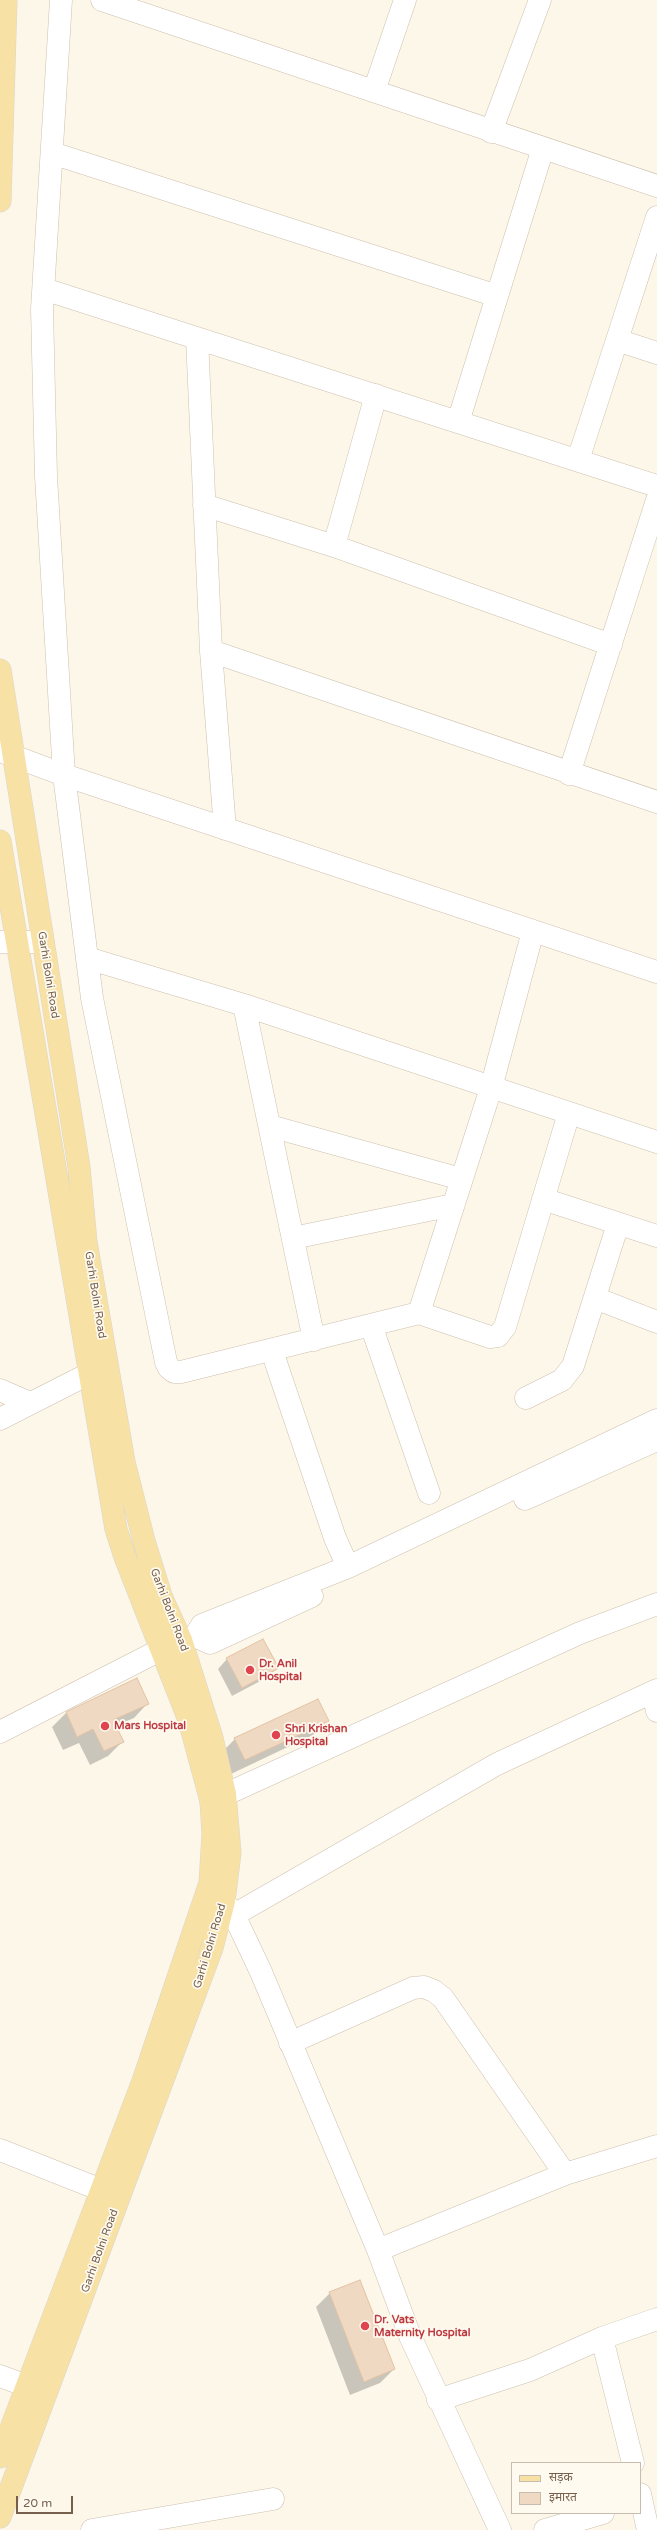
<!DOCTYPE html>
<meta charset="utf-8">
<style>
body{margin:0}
#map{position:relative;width:657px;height:2530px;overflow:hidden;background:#fcf7e9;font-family:"Varela Round","Noto Sans Devanagari",sans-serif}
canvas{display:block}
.legend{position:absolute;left:511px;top:2462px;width:130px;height:52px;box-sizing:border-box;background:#fefaf0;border:1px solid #c8bcaf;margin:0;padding:5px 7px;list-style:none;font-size:12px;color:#76604d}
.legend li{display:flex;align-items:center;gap:8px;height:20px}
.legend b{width:20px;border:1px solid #c8bcaf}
.scale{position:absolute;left:16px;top:2496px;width:57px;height:18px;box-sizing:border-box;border:2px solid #76604d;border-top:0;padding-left:5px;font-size:12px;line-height:14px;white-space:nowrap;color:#76604d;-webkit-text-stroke:3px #fefaf0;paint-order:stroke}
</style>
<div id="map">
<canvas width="657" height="2530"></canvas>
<ul class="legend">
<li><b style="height:5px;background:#f7e1a5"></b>सड़क</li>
<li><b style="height:11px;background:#f0d9c2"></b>इमारत</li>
</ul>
<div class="scale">20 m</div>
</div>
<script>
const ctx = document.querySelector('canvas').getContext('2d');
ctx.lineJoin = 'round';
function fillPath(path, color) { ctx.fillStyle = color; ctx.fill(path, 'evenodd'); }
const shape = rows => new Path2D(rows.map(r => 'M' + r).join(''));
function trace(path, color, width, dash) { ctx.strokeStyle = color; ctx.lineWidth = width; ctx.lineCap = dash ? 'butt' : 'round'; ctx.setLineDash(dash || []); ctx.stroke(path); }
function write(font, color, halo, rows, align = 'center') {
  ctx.font = font + ' "Varela Round",sans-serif'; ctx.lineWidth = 3.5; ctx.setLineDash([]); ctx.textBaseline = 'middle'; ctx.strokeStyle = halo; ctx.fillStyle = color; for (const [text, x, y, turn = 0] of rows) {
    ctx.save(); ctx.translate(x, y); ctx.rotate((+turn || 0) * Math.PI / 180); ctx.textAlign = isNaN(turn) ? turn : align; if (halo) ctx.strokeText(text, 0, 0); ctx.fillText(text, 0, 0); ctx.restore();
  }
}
const shadow = shape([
 [227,1659,277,1668,268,1677,232,1696,218,1669],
 [136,1680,147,1704,134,1718,115,1726,122,1742,108,1756,90,1765,79,1743,63,1750,52,1727,66,1713],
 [327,1721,313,1735,231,1774,221,1753,235,1739],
 [330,2293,394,2369,380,2383,350,2395,316,2307]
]);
const building = shape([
 [263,1639,279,1668,242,1688,226,1658,263,1639],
 [137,1678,149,1704,113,1720,124,1742,104,1751,93,1729,77,1737,66,1712,137,1678],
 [318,1699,329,1721,245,1760,234,1738,318,1699],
 [360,2280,395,2369,364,2382,329,2292,360,2280]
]);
const minor = shape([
 [61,0,42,309,46,476,64,775,92,998,166,1362,169,1368,174,1372,181,1372,419,1313,490,1337,498,1336,505,1327,569,1113],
 [102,0,657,186],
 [374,91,405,0],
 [491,132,540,0],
 [52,153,497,296],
 [44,289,657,486],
 [197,338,211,651,225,829],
 [617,340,657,353],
 [458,422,543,148],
 [578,460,657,217],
 [204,505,334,546,611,645],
 [334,546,376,395],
 [211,651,657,802],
 [0,751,64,775,657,972],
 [569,774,657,500],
 [0,942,43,942],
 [87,958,244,1005,657,1142],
 [244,1005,314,1340],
 [270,1126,461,1179],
 [543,1199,657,1236],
 [293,1238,453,1205],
 [595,1298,657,1322],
 [419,1313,491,1088,533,931],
 [371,1325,429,1493],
 [272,1351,335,1538,348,1567],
 [0,1390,30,1403],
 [526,1398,562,1380,573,1366,618,1224],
 [0,1419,106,1365],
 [525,1499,657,1440],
 [195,1636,210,1643,312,1596],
 [653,1692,657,1711],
 [0,1732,162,1649,195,1636,202,1625,348,1567,657,1420],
 [211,1801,580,1633,657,1604],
 [215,1889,234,1915,261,1972,378,2250,410,2336,500,2530],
 [234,1915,497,1764,657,1690],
 [290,2043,413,1988,424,1987,434,1991,443,1998,565,2174],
 [0,2150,119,2197],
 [378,2250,565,2174,657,2146],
 [602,2338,633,2463],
 [0,2376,27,2386],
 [438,2400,530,2370,602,2338,657,2319],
 [640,2494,648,2530],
 [92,2530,273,2499],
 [545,2530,603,2513]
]);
const major = shape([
 [0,201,6,0],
 [0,670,79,1167,86,1242,124,1462,144,1541,161,1596,181,1640,212,1738,225,1794,230,1853,224,1901,212,1948,0,2517],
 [0,841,116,1529,125,1557,189,1720,211,1801,213,1834,210,1883,143,2081,0,2457]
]);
const markers = [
 [250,1670,5,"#e0444e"],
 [105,1726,5,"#e0444e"],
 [276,1735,5,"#e0444e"],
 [365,2326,5,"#e0444e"]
];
const streetNames = [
 ["Garhi Bolni Road",48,975,81],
 ["Garhi Bolni Road",95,1295,81],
 ["Garhi Bolni Road",169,1610,69],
 ["Garhi Bolni Road",210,1946,-73],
 ["Garhi Bolni Road",100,2251,-70]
];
const healthNames = [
 ["Dr. Anil",259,1664],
 ["Hospital",259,1677],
 ["Mars Hospital",114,1726],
 ["Shri Krishan",285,1729],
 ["Hospital",285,1742],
 ["Dr. Vats",374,2320],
 ["Maternity Hospital",374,2333]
];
fillPath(shadow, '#0003');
fillPath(building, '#f0d9c2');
trace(building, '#e2c2a3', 1);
trace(minor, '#cec0af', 23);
trace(major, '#dbd6d1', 23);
trace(minor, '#fff', 22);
trace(major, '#f7e1a5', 22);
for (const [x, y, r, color] of markers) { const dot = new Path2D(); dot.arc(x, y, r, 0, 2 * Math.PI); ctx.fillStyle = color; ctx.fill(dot); trace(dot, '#fefaf0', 1.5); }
write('11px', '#76604d', '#fefaf0', streetNames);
write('bold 11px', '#be3a42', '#fefaf0', healthNames, 'left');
</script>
